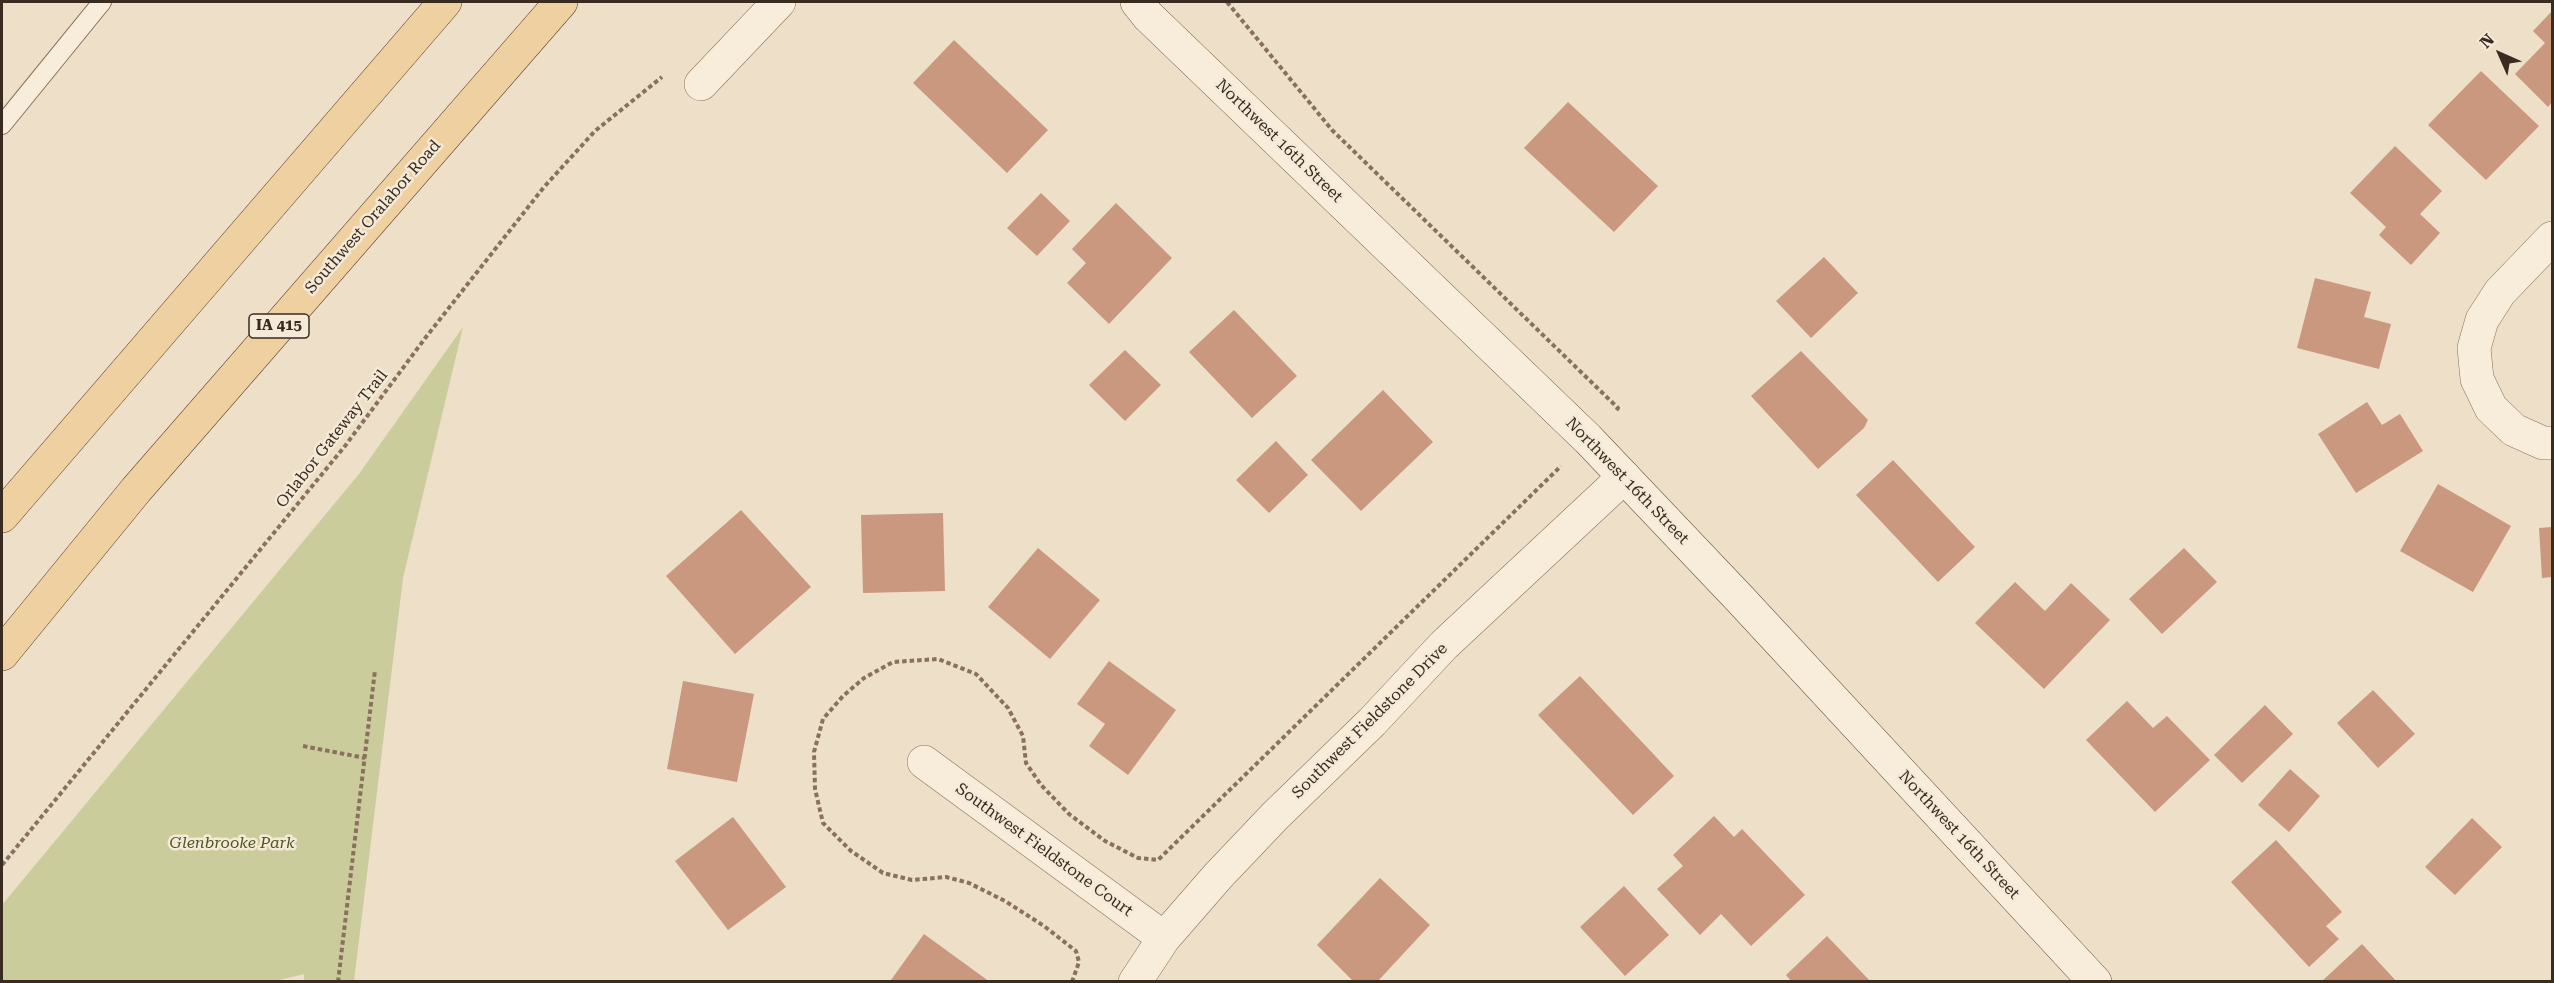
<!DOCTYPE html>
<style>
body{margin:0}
#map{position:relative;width:2554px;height:983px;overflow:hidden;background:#eddfc8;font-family:"Roboto Serif",serif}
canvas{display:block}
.frame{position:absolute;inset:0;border:3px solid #3a2b20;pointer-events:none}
.north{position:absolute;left:2470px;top:24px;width:60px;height:60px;-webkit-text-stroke:4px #f5ead7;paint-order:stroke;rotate:315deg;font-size:16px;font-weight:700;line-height:24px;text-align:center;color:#3a2b20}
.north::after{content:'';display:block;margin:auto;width:21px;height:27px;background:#3a2b20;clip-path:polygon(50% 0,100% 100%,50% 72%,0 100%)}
</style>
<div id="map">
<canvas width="2554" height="983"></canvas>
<div class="frame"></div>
<div class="north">N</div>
</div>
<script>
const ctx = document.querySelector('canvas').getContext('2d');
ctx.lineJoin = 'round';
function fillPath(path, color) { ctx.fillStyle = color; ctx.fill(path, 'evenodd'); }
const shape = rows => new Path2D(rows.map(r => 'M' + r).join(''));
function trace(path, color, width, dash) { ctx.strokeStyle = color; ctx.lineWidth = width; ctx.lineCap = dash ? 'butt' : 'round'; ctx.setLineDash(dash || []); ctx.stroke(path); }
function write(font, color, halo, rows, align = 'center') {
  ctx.font = font + ' "Roboto Serif",serif'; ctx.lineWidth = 5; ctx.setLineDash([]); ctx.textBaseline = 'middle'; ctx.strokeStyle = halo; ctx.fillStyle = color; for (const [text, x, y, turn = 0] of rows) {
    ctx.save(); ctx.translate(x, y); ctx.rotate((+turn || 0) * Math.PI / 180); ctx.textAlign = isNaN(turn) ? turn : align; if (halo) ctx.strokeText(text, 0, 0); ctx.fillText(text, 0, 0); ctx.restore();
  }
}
const green = shape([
 [463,327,403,578,354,981,304,981,304,974,271,982,2,981,2,905,359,474]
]);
const building = shape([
 [2552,11,2552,102,2548,107,2515,74,2545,43,2533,31],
 [954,40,1048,130,1007,173,913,83],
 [2481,71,2539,126,2486,180,2428,125],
 [1568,102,1658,186,1614,232,1524,148],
 [2395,146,2442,191,2420,214,2440,233,2411,265,2379,235,2386,227,2350,193],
 [1041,193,1070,221,1037,256,1007,228],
 [1116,203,1172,258,1109,324,1067,283,1086,263,1072,249],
 [1824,257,1858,293,1811,338,1776,301],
 [2315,278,2371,292,2364,317,2391,324,2379,369,2297,348],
 [1234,310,1297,376,1252,418,1189,352],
 [1125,350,1161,385,1125,421,1089,385],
 [1801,351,1868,420,1864,428,1818,469,1751,396],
 [1383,390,1433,442,1361,511,1311,460],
 [2367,402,2382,425,2400,414,2423,451,2356,493,2318,434],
 [1276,441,1308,475,1269,513,1236,480],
 [1893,460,1975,547,1938,582,1856,495],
 [2438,484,2511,526,2473,592,2400,551],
 [741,510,811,587,735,654,666,576],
 [943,513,945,591,863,593,861,515],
 [2552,527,2552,577,2542,578,2539,528],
 [1038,548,1100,600,1050,659,988,607],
 [2184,548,2217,582,2162,634,2129,599],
 [2015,582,2045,611,2071,583,2110,620,2044,689,1975,623],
 [1109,661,1176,710,1128,775,1089,746,1105,724,1077,704],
 [1580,676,1674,776,1633,815,1538,715],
 [683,681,754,694,737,782,667,769],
 [2373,690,2415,734,2378,768,2337,723],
 [2127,701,2153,728,2167,716,2210,760,2155,812,2086,740],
 [2265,705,2293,734,2242,783,2214,755],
 [2290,769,2320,796,2289,832,2258,805],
 [1714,816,1734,837,1742,829,1805,895,1751,946,1721,914,1700,935,1657,889,1683,866,1673,855],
 [733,817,786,887,728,930,675,861],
 [2472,818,2502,847,2455,895,2425,867],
 [2276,840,2342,912,2326,926,2339,939,2309,967,2231,882],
 [1380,878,1430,925,1377,982,1354,982,1317,945],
 [1624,886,1669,935,1625,976,1580,927],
 [924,934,990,982,894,982,891,980],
 [1827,936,1871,982,1792,982,1786,975],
 [2362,944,2397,982,2321,982]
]);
const path = shape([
 [1227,2,1332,130,1618,408,1615,412],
 [303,746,365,758],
 [2,865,345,446,426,337,544,187,595,131,662,77],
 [338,982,375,670],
 [1072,982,1079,962,1076,951,1044,926,1005,901,969,883,946,877,912,880,883,873,851,851,823,823,815,789,814,752,823,719,843,696,864,678,893,662,938,659,976,674,1008,708,1023,736,1026,763,1041,785,1069,814,1105,841,1138,858,1158,860,1561,466]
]);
const service = shape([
 [2,125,102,2]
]);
const minor = shape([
 [701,84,779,2],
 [2552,238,2500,292,2482,320,2474,348,2477,379,2491,408,2514,430,2543,443,2552,443],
 [924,762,1164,938],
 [1135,982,1164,938,1218,876,1275,816,1372,722,1444,645,1624,477]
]);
const secondary = shape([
 [1137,2,1148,16,1588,439,1740,599,2095,982]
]);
const primary = shape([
 [2,516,445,2],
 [2,654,136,490,561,2]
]);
const shields = [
 [279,326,60]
];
const shieldNames = [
 ["IA 415",279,326]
];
const streetNames = [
 ["Northwest 16th Street",1279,141,44],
 ["Southwest Oralabor Road",373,217,-49],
 ["Orlabor Gateway Trail",332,439,-52],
 ["Northwest 16th Street",1627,481,46],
 ["Southwest Fieldstone Drive",1370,721,-45],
 ["Northwest 16th Street",1959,835,47],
 ["Southwest Fieldstone Court",1044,850,36]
];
const parkNames = [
 ["Glenbrooke Park",232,843]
];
fillPath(green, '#cacc9b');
fillPath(building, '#ca987f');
trace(service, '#89715d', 20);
trace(minor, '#89715d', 34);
trace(secondary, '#6b5240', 34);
trace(primary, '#574031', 34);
trace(path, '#89715d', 4, [4.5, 3]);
trace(service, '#f8eddb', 18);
trace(minor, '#f8eddb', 33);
trace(secondary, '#f8eddb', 33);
trace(primary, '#efd0a1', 33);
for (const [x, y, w] of shields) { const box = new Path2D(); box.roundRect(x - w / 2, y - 12, w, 24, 4.5); ctx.fillStyle = '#f5ead7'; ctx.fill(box); trace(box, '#3a2b20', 1.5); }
write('bold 15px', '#3a2b20', null, shieldNames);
write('16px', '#3a2b20', '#f5ead7', streetNames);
write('italic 16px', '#4e5627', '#f5ead7', parkNames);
</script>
